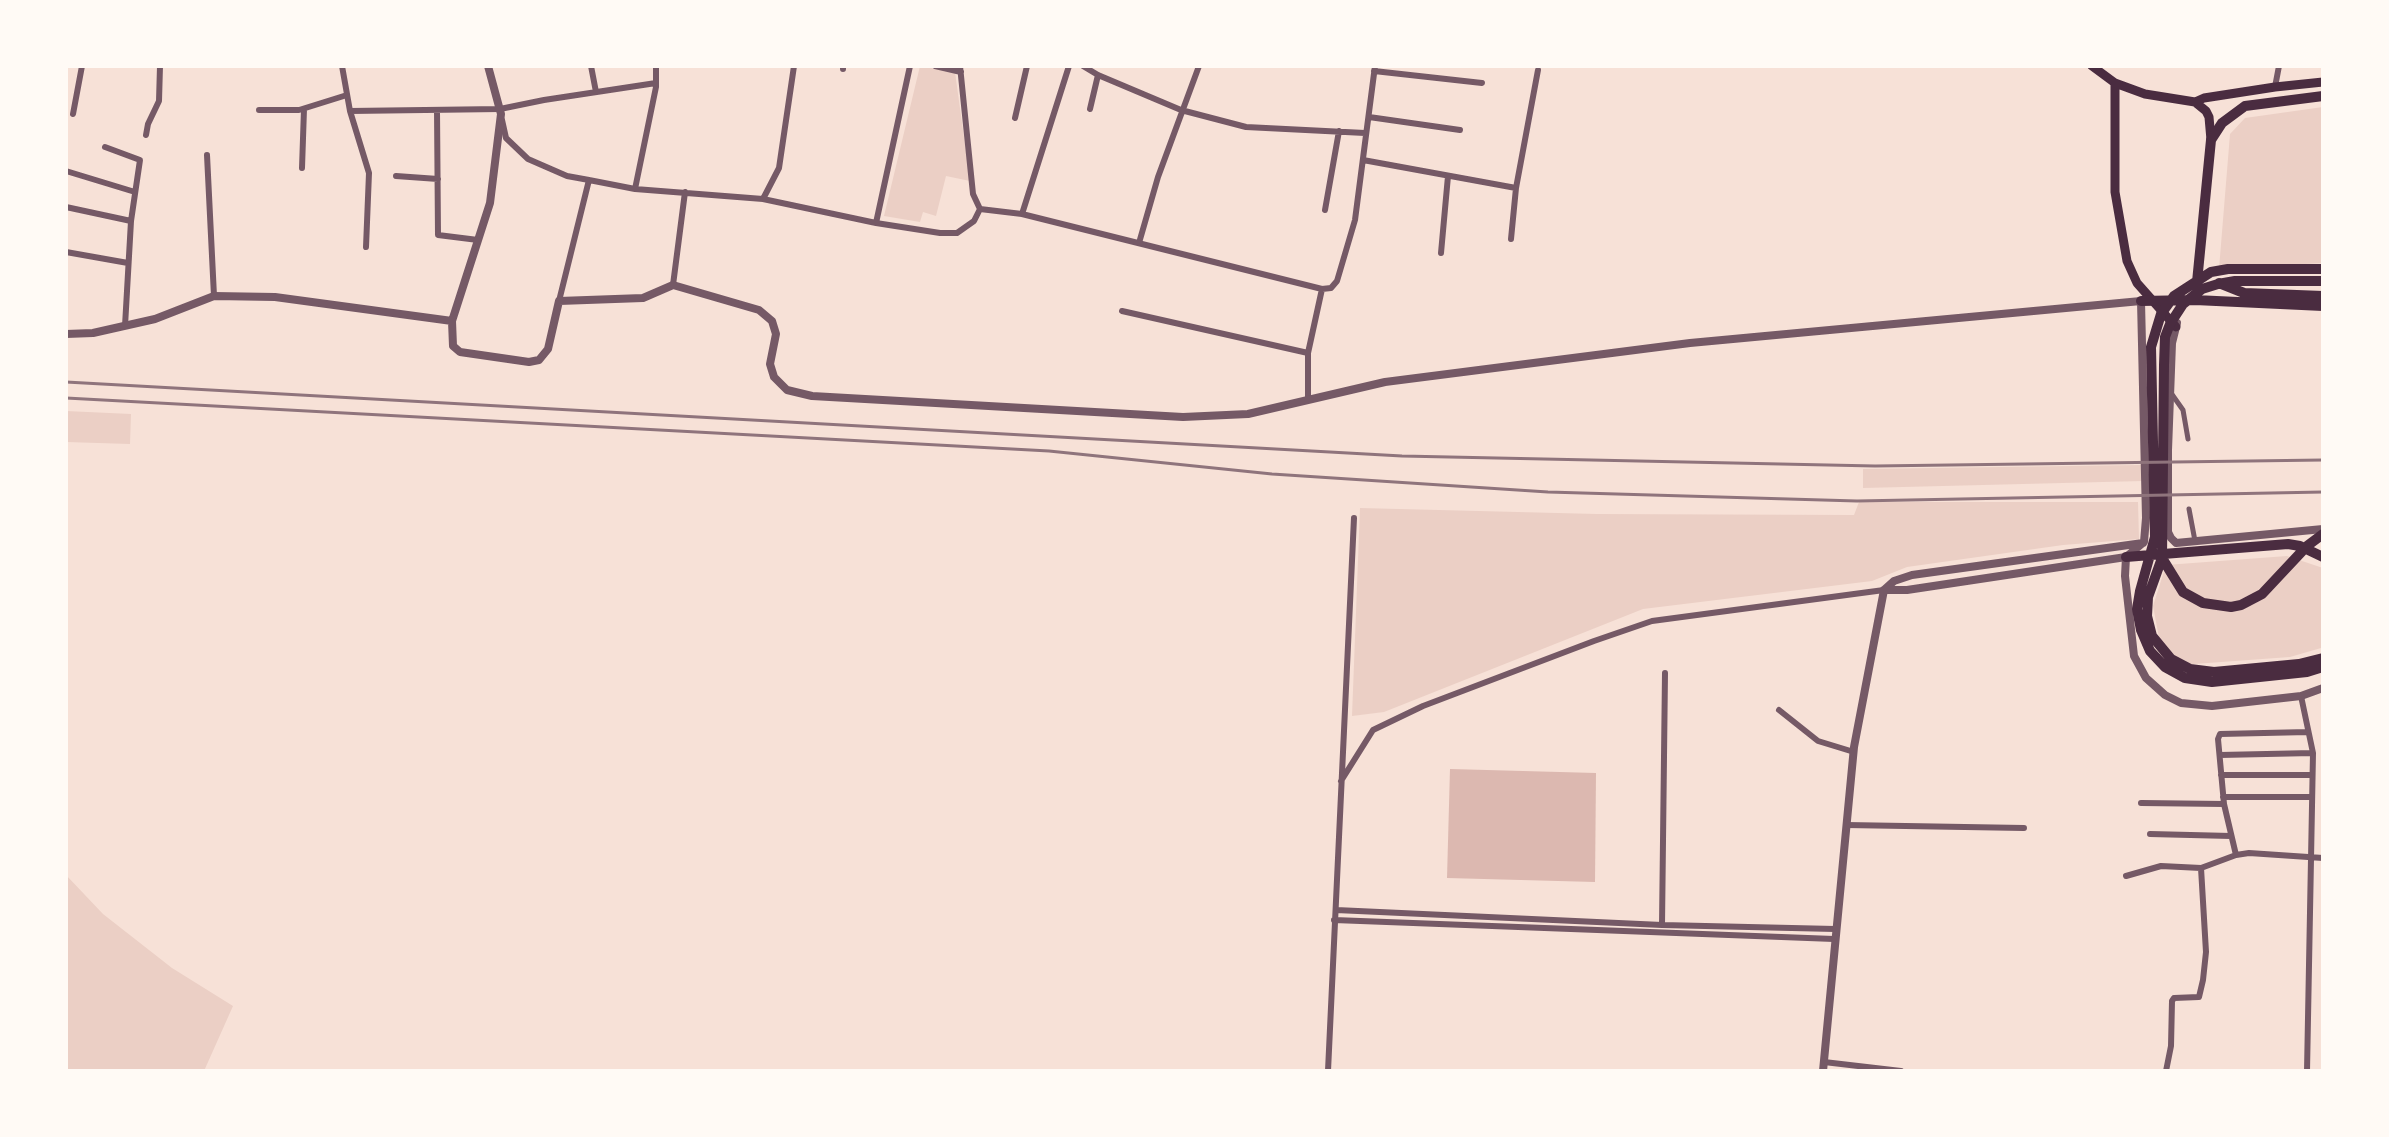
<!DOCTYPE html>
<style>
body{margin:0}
#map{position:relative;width:2389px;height:1137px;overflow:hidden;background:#f7e1d7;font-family:Poppins,sans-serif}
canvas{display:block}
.frame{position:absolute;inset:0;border:68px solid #fffaf5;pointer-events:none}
</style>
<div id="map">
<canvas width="2389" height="1137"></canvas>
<div class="frame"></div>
</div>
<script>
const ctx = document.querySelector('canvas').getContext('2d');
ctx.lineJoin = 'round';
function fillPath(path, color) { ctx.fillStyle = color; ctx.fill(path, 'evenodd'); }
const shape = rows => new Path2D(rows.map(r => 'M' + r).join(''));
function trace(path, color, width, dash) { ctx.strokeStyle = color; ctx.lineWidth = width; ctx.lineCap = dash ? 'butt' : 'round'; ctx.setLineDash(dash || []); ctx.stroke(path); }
const green = shape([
 [920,66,955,72,970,181,946,176,936,216,923,212,920,222,884,216],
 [2323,107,2323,263,2219,269,2230,134,2245,118],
 [66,411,131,414,130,444,66,442],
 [2141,465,2143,481,1863,488,1863,469],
 [1859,502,2138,502,2139,539,2063,545,1907,567,1872,581,1643,609,1384,712,1352,716,1360,508,1597,514,1854,515],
 [2287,556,2323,568,2323,646,2321,648,2290,657,2180,665,2160,643,2153,606,2166,565],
 [66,875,103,914,172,968,233,1006,204,1071,66,1071]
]);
const water = shape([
 [1450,769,1596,773,1595,882,1447,878]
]);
const pedestrian = shape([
 [2171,393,2183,410,2188,439],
 [2189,509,2195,541]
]);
const minor = shape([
 [342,66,350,111,500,109,544,100,656,83],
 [591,66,596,92],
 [935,66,961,72],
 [960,66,973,194,980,209],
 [1083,66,1098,75,1181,110,1246,127,1365,133],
 [843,69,843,66],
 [1374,71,1482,83],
 [2275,87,2279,66],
 [1090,109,1098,75],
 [259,110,299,110,347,95],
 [437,110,438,235,478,240],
 [350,111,369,173,366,247],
 [73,114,82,66],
 [1369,117,1460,130],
 [1015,118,1027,66],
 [502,120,506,138,528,159,567,176,589,180,635,189,763,199,876,223,940,233,957,233,974,221,980,209,1022,214,1322,289],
 [146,135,148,124,159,101,160,66],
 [105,147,140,160,131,221],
 [207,155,214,296],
 [1363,160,1516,188],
 [302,168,304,109],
 [66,171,135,192],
 [396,176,438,179],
 [635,189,656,87,656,66],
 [763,199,779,168,794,66],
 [66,207,131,221,125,326],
 [1325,210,1339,131],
 [1022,214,1069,66],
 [876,223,910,66],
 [1511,239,1516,188,1538,70],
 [1139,243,1158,177,1199,66],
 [66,252,128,263],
 [1441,253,1448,176],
 [673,285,685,192],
 [559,301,589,180],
 [1122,311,1308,353],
 [1308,400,1308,353,1322,289,1331,288,1337,281,1355,220,1375,66],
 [2301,696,2313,753,2307,1071],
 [1779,710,1818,741,1854,752],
 [2220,755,2313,753],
 [2221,775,2312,775],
 [1341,781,1373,730,1423,706,1594,641,1652,621,1884,590],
 [2223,797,2311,797],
 [2141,803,2224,804,2236,855],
 [2224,804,2218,739,2220,734,2308,732],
 [1846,825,2024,828],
 [2150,834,2231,836],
 [2126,876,2161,866,2201,868,2236,855,2249,853,2323,858],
 [1336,910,1662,925,1835,929],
 [1334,920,1834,939],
 [1662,925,1665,673],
 [1824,1062,1901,1071],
 [1328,1071,1354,518],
 [2166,1071,2171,1046,2172,1001,2174,998,2199,997,2203,980,2206,952,2201,868]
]);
const tertiary = shape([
 [452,321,490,203,501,114,488,66],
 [2177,323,2172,343,2168,450,2168,532,2171,538,2176,543,2323,529],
 [66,334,93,333,155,319,214,296,275,297,452,321,453,346,460,352,529,362,539,360,548,349,559,301,643,298,673,285,759,310,772,321,776,334,770,364,774,377,787,390,812,396,1183,417,1248,414,1385,382,1690,343,2141,301,2146,518,2144,542,2126,557],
 [2126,557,2125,576,2134,656,2146,678,2165,695,2181,703,2212,706,2301,696,2323,688],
 [1884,590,1907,590,2126,557],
 [1823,1071,1854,747,1884,590,1894,581,1912,575,2143,543]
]);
const secondary = shape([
 [2092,66,2115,83,2145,94,2195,102,2204,98,2275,87,2323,82],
 [2115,83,2115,192,2127,261,2137,283,2176,327],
 [2195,102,2206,111,2209,117,2211,140]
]);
const primary = shape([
 [2323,269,2228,269,2211,272,2174,296,2161,314,2151,347,2155,537,2140,591,2137,609,2141,630,2150,651,2165,667,2185,678,2212,682,2307,672,2323,667],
 [2323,281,2235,281,2218,284,2202,289,2183,304,2170,324,2165,337,2164,365,2162,558,2183,592,2203,603,2231,607,2241,605,2262,594,2307,546,2323,534],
 [2197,282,2211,140,2222,123,2245,106,2323,96],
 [2219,283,2244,293,2323,296],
 [2141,301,2195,300,2323,306],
 [2126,557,2288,544,2300,546,2323,557],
 [2162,558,2148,597,2147,616,2152,636,2171,659,2190,669,2214,672,2299,664,2323,658]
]);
const rail = shape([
 [66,382,1402,456,1875,466,2323,460],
 [66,398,1049,451,1272,474,1548,492,1857,501,2323,492]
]);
fillPath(green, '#ebcfc5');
fillPath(water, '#dcb8b0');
trace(pedestrian, '#755966', 5);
trace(minor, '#755966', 6);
trace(tertiary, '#755966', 8);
trace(secondary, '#4a2c40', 9);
trace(primary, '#4a2c40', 10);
trace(rail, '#8f747c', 3);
</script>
